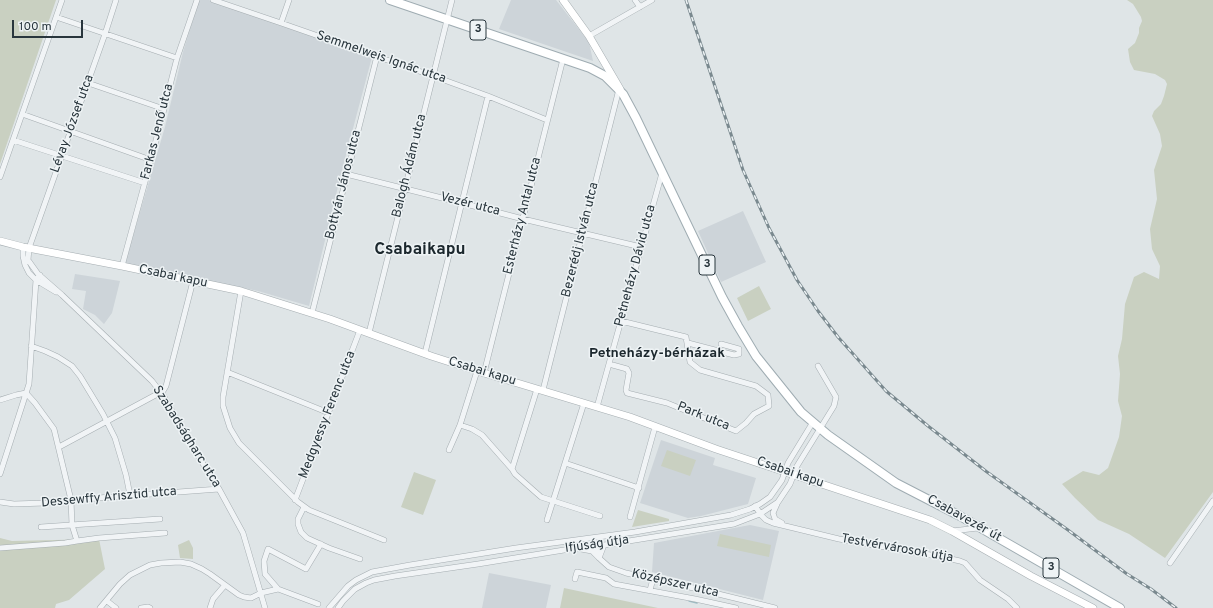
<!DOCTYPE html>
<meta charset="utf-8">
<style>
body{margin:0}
#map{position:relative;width:1213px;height:608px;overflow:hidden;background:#dfe5e7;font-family:Overpass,sans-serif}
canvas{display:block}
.scale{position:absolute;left:12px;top:20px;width:71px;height:18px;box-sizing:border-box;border:2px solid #29363d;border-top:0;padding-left:5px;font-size:12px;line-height:14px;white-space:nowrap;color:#29363d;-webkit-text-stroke:3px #eef3f5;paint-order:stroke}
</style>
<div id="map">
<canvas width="1213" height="608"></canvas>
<div class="scale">100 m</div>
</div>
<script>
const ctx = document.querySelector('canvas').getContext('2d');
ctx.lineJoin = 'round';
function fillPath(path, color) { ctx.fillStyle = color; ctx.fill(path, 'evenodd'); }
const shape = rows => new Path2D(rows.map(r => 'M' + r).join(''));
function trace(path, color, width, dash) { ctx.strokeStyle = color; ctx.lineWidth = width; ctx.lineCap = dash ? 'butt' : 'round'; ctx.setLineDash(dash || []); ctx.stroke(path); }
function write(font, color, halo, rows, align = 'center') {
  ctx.font = font + ' Overpass,sans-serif'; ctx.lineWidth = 3; ctx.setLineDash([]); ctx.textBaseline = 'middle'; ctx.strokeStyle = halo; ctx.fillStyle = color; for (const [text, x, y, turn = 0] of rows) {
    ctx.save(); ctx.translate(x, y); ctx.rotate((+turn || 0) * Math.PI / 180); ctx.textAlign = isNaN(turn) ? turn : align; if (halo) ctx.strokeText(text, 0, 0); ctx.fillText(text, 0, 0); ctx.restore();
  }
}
const built = shape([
 [199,0,209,0,298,30,372,57,343,166,309,306,258,291,125,263,165,127,183,52],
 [511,0,556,0,589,42,593,61,499,29],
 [743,211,766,262,721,282,698,231],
 [75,274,120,281,112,313,104,324,95,315,83,309,86,291,72,289],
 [661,440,715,458,713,465,756,478,748,504,701,516,688,518,640,503],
 [750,525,779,531,763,600,652,572,654,543],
 [489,573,551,585,546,608,482,608]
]);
const green = shape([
 [0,0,56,0,0,164],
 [1127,0,1213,0,1213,492,1165,558,1129,534,1098,520,1075,498,1062,484,1083,471,1099,475,1108,468,1119,437,1122,416,1118,401,1120,374,1118,356,1122,339,1125,304,1134,277,1144,272,1159,279,1160,266,1152,249,1150,229,1157,199,1154,170,1162,146,1160,134,1152,116,1154,111,1161,104,1164,96,1167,84,1165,80,1155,74,1134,70,1130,62,1128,49,1135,43,1139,33,1139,28,1142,21,1141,17,1133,4],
 [759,286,771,309,748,321,737,298],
 [667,450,696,460,690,476,661,466],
 [414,472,436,480,423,515,401,507],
 [638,510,669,519,669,521,632,527],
 [720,534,771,545,769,557,717,546],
 [0,538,12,541,99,539,105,569,69,600,56,604,55,608,0,608],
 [189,540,193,548,193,559,180,558,178,545],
 [564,588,658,608,560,608]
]);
const stream = shape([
 [689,601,697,603]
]);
const street = shape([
 [116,0,105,34,29,248,28,260,38,274,62,295,152,381,163,395,193,448,219,489,243,533,265,608],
 [213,0,281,23,433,76,488,96,547,120],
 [635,0,640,7],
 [56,17,177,58],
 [281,23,289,0],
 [589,36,652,0],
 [88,83,164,109],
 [22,114,151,160],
 [13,140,145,183],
 [346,174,462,203,523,219,641,247],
 [0,177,62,0],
 [23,247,23,256,25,265,29,273,36,280,56,292],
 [122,266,151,160,177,58,197,0],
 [241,291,223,397,223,406,230,428,239,443,298,502,309,510,384,540],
 [312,313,377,56],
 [369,333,452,0],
 [688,343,734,355,739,354,739,349,721,344],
 [31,346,45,351,58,357,72,366,80,376,103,414,115,438,126,475,130,495],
 [425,353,488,96],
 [609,364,627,369,629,373,626,390,627,393,667,403,736,431,746,423,754,414,769,406,768,395,756,386,700,370,690,362,686,337,621,321],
 [227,372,329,413],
 [484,373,563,59],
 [543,390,619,89],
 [26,393,35,403,54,429,71,500,72,525,77,541,99,538,165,533],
 [0,400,16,395,26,393],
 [597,407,662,173],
 [460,425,472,429,482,435,512,469,515,474,541,497,600,516],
 [59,447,163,391,166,386,193,281],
 [449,450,460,425,477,371],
 [565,463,639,488],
 [512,469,537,389],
 [0,474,29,384,36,280,40,275],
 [295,500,360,330],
 [0,502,14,504,45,503,71,500,219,489],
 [777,504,773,513,775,519,782,523],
 [755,506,762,516,766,520,773,523,839,539,942,557,960,561,965,563,980,580,1008,599,1017,608],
 [304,507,298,519,298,524,301,532,307,538,329,548,360,559],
 [630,517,655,427],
 [547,520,584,403],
 [41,527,160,519],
 [952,531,978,528],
 [593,539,599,558,609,567,626,573,698,589,775,608],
 [0,548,65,543,77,541],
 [581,549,592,551,599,558,604,545],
 [1170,563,1213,501],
 [575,579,577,572,606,578,614,584,695,599,736,608],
 [650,590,653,579],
 [107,601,116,608],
 [318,604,278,589,265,574,264,561,268,549,306,569,321,544],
 [100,608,120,584,130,575,150,565,161,563,180,562,191,564,202,569,210,574,239,595,244,597,251,598,261,593,278,589],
 [141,608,148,607,150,608],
 [210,608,213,599,225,585],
 [329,608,348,586,356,580,372,572,410,565,516,548,635,532,731,515,750,509,760,504,770,497,782,480,788,463,813,422],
 [338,608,343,601,355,589,366,583,374,580,395,576,478,564,564,550,604,545,734,524,760,514,778,502,790,484,797,466,834,406,836,397,818,366]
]);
const secondary = shape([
 [563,0,589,36,620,89],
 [0,241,23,247,122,266,241,291,330,319,431,356,484,373,630,417,716,449,930,520,952,531,1031,576,1093,608]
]);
const primary = shape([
 [390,0,590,68,605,76,623,94,636,118,722,297,738,326,756,356,801,412,828,435,896,483,960,516,1120,608]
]);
const rail = shape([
 [686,0,743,170,769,228,797,280,818,311,838,337,886,391,928,426,987,472,1068,530,1127,574,1151,589,1176,608]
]);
const shields = [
 [478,30,16],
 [707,265,16],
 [1051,568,16]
];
const shieldNames = [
 ["3",478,30],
 ["3",707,265],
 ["3",1051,568]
];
const streetNames = [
 ["Semmelweis Ignác utca",381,58,19],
 ["Lévay József utca",73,124,-70],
 ["Farkas Jenő utca",158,132,-76],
 ["Balogh Ádám utca",410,166,-76],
 ["Bottyán János utca",344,185,-76],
 ["Vezér utca",470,205,14],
 ["Esterházy Antal utca",523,216,-76],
 ["Bezerédj István utca",581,240,-76],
 ["Petneházy Dávid utca",636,266,-75],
 ["Csabai kapu",173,277,12],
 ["Csabai kapu",482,372,17],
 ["Medgyessy Ferenc utca",328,415,-69],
 ["Park utca",703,417,22],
 ["Szabadságharc utca",186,437,58],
 ["Csabai kapu",790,473,19],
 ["Dessewffy Arisztid utca",109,498,-5],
 ["Csabavezér út",964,519,29],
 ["Ifjúság útja",597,545,-8],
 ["Testvérvárosok útja",897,549,10],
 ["Középszer utca",675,584,13]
];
const neighbourhoodNames = [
 ["Petneházy-bérházak",657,354]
];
const districtNames = [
 ["Csabaikapu",420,251]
];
fillPath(built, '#cdd4d9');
fillPath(green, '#c9d0c1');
trace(stream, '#9cbcc4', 1.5);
trace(street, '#a5adb1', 6);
trace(secondary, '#a5adb1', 8);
trace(primary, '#9facb2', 10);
trace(street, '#f1f4f6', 5);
trace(secondary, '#fff', 7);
trace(primary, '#fff', 8);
trace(rail, '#7a898f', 3);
trace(rail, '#eef3f5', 1.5, [4.5]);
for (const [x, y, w] of shields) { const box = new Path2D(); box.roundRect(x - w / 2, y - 10, w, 20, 3); ctx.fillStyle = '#eef3f5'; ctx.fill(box); trace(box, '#29363d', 1); }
write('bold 12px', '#29363d', null, shieldNames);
write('13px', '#29363d', '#eef3f5', streetNames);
write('bold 14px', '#1b272d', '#eef3f5', neighbourhoodNames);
write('bold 17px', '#1b272d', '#eef3f5', districtNames);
</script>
